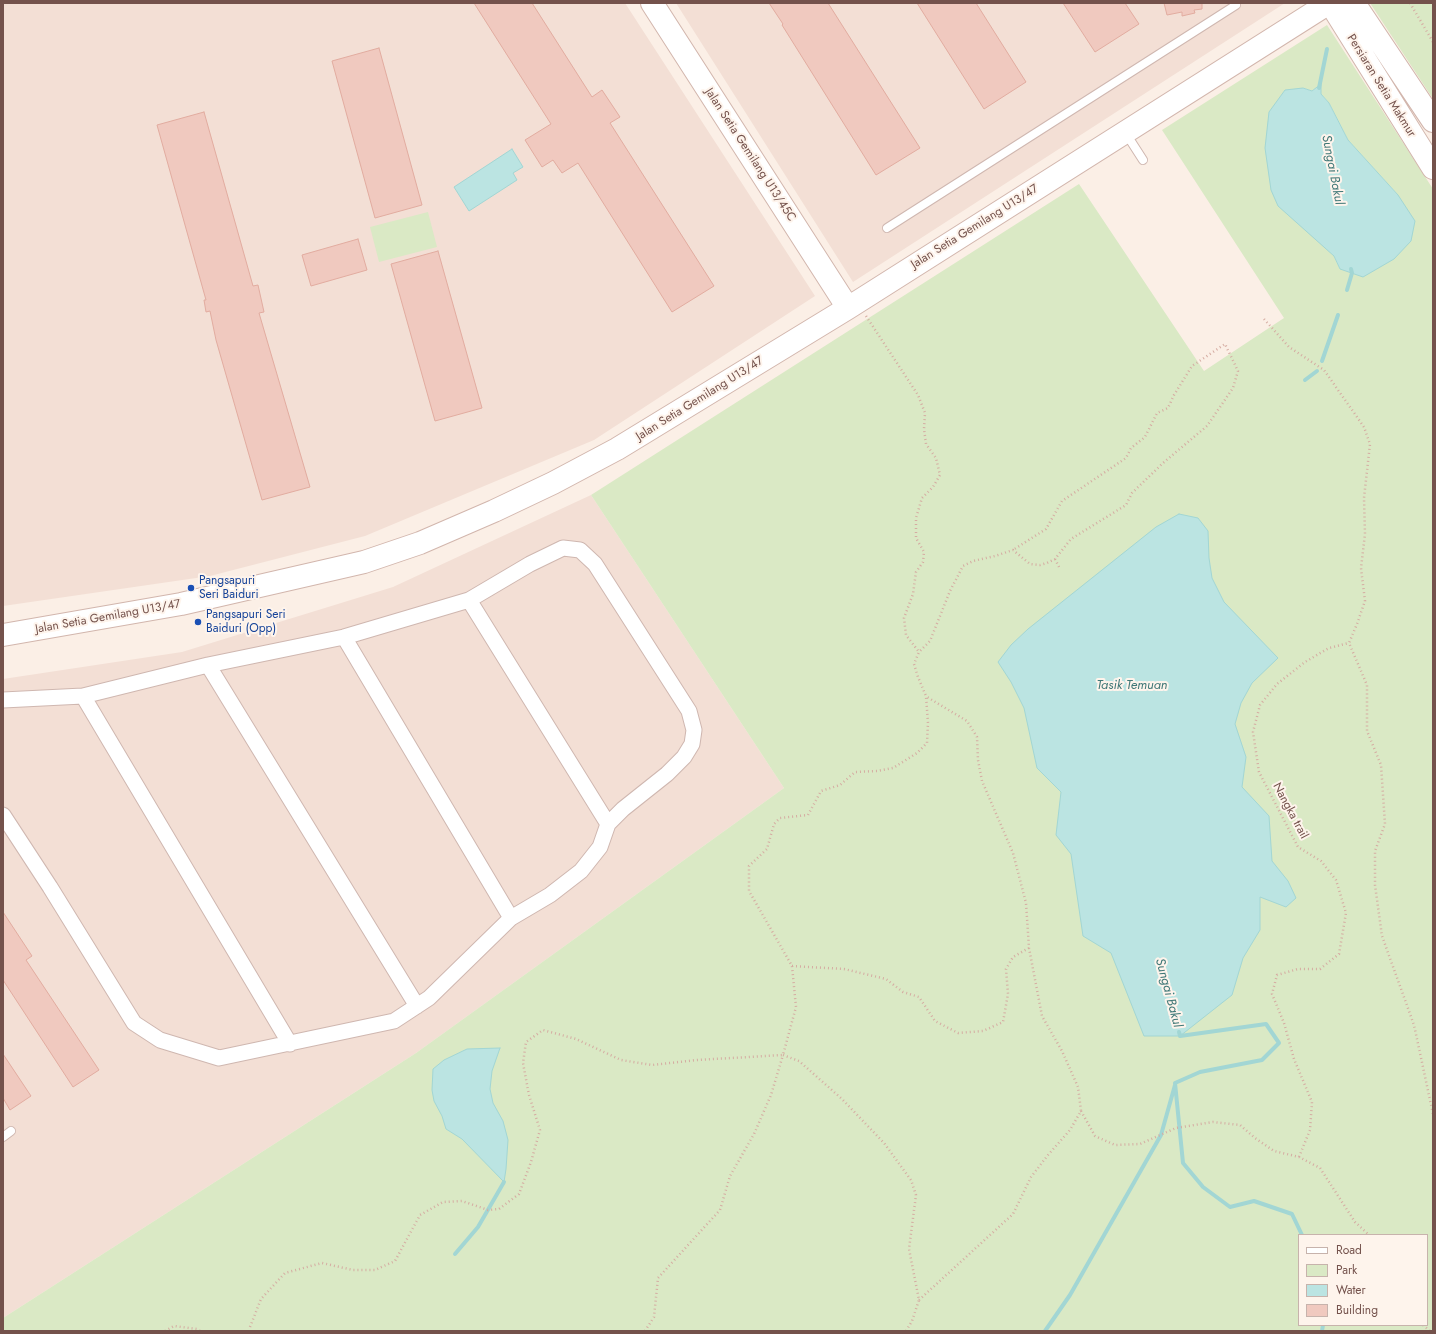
<!DOCTYPE html>
<style>
body{margin:0}
#map{position:relative;width:1436px;height:1334px;overflow:hidden;background:#fbefe6;font-family:Jost,sans-serif}
canvas{display:block}
.frame{position:absolute;inset:0;border:4px solid #74524c;pointer-events:none}
.legend{position:absolute;left:1298px;top:1234px;width:130px;height:92px;box-sizing:border-box;background:#fef4ec;border:1px solid #c7b3ac;margin:0;padding:5px 7px;list-style:none;font-size:12px;color:#74524c}
.legend li{display:flex;align-items:center;gap:8px;height:20px}
.legend b{width:20px;border:1px solid #c7b3ac}
</style>
<div id="map">
<canvas width="1436" height="1334"></canvas>
<div class="frame"></div>
<ul class="legend">
<li><b style="height:5px;background:#fff"></b>Road</li>
<li><b style="height:11px;background:#dae9c5"></b>Park</li>
<li><b style="height:11px;background:#bbe4e2"></b>Water</li>
<li><b style="height:11px;background:#f0c9bf"></b>Building</li>
</ul>
</div>
<script>
const ctx = document.querySelector('canvas').getContext('2d');
ctx.lineJoin = 'round';
function fillPath(path, color) { ctx.fillStyle = color; ctx.fill(path, 'evenodd'); }
const shape = rows => new Path2D(rows.map(r => 'M' + r).join(''));
function trace(path, color, width, dash) { ctx.strokeStyle = color; ctx.lineWidth = width; ctx.lineCap = dash ? 'butt' : 'round'; ctx.setLineDash(dash || []); ctx.stroke(path); }
function write(font, color, halo, rows, align = 'center') {
  ctx.font = font + ' Jost,sans-serif'; ctx.lineWidth = 4; ctx.setLineDash([]); ctx.textBaseline = 'middle'; ctx.strokeStyle = halo; ctx.fillStyle = color; for (const [text, x, y, turn = 0] of rows) {
    ctx.save(); ctx.translate(x, y); ctx.rotate((+turn || 0) * Math.PI / 180); ctx.textAlign = isNaN(turn) ? turn : align; if (halo) ctx.strokeText(text, 0, 0); ctx.fillText(text, 0, 0); ctx.restore();
  }
}
const residential = shape([
 [3,3,625,3,815,296,594,440,365,536,210,576,3,606],
 [676,3,1285,3,853,282],
 [591,495,784,788,416,1053,3,1318,3,679,182,652,393,587]
]);
const green = shape([
 [1370,3,1433,3,1433,99],
 [1327,25,1433,189,1433,1331,3,1331,3,1318,416,1053,784,788,591,495,1079,184,1204,371,1284,318,1162,130],
 [1321,85,1321,94,1329,103,1348,140,1398,195,1340,269,1334,256,1323,245,1303,88,1312,91],
 [1299,1235,1427,1235,1427,1325,1299,1325],
 [428,212,437,247,379,262,370,227]
]);
const water = shape([
 [1321,84,1321,94,1329,103,1348,140,1398,195,1415,221,1411,241,1394,259,1363,277,1340,269,1334,256,1278,206,1271,190,1265,148,1269,112,1285,90,1303,88,1312,91,1321,84],
 [512,149,523,167,513,173,517,180,469,211,454,187,512,149],
 [1179,514,1198,518,1208,531,1209,558,1212,578,1224,602,1278,658,1252,683,1241,703,1235,724,1246,757,1242,787,1269,816,1272,861,1288,881,1296,898,1286,907,1260,897,1260,930,1243,958,1232,995,1180,1036,1144,1036,1111,953,1083,936,1071,854,1056,835,1061,792,1037,768,1024,708,1011,682,998,662,1011,645,1028,629,1156,527,1179,514],
 [500,1048,492,1071,490,1089,493,1103,503,1121,508,1140,506,1169,504,1182,462,1139,446,1129,442,1116,434,1101,432,1090,433,1069,444,1060,467,1049,500,1048]
]);
const stream = shape([
 [1319,88,1327,49],
 [1347,290,1352,273,1351,269],
 [1322,361,1338,315],
 [1305,380,1317,371],
 [1179,1032,1180,1036,1266,1024,1279,1043,1262,1060,1200,1072,1175,1083,1183,1163,1203,1187,1230,1207,1254,1201,1292,1214,1302,1235],
 [455,1254,478,1227,504,1182],
 [1045,1331,1070,1295,1161,1135,1175,1085],
 [1322,1331,1323,1325]
]);
const building = shape([
 [474,3,532,3,592,97,602,90,620,117,610,123,714,286,672,312,578,163,562,173,553,160,542,167,525,140,551,124,474,3],
 [769,3,828,3,920,148,876,175,782,25,783,24,769,3],
 [917,3,976,3,1026,82,984,109,917,3],
 [1063,3,1125,3,1139,24,1095,52,1063,3],
 [1164,3,1202,3,1202,9,1194,10,1195,13,1182,16,1182,12,1167,15,1164,3],
 [379,48,422,205,375,218,332,61,379,48],
 [204,112,253,286,258,285,264,312,259,313,310,487,262,500,216,340,210,311,206,312,204,300,206,300,157,125,204,112],
 [358,239,367,270,311,286,302,255,358,239],
 [438,251,482,408,435,421,391,264,438,251],
 [3,912,32,956,26,960,99,1070,73,1087,3,980,3,912],
 [3,1054,31,1096,10,1110,3,1098,3,1054]
]);
const path = shape([
 [1410,3,1433,42],
 [866,316,918,395,925,413,924,429,926,444,936,458,940,475,933,487,922,498,916,518,916,538,924,552,923,562,916,572,913,594,904,618,906,635,919,652],
 [1264,319,1289,347,1324,370,1364,427,1370,444,1364,498,1365,534,1361,568,1365,601,1357,624,1349,643,1367,685,1367,731,1381,765,1385,824,1375,851,1375,885,1382,936,1414,1025,1433,1114],
 [1055,559,1059,567],
 [792,966,844,969,886,979,903,992,919,997,935,1021,958,1033,983,1031,1003,1022,1008,994,1006,969,1013,957,1029,948],
 [1081,1111,1095,1136,1115,1145,1140,1144,1176,1128,1213,1122,1240,1125,1255,1138,1274,1151,1299,1157,1320,1168,1355,1222,1369,1235],
 [1299,1157,1310,1130,1312,1102,1294,1059,1284,1023,1272,994,1277,975,1298,969,1320,969,1339,954,1346,913,1336,880,1321,861,1298,847,1259,772,1253,732,1260,705,1277,684,1305,662,1329,648,1349,643],
 [919,1300,1013,1214,1031,1177,1048,1155,1070,1130,1081,1111,1078,1087,1062,1051,1042,1016,1029,948,1026,903,1013,853,982,781,978,760,977,737,967,721,927,697],
 [1423,1325,1430,1331],
 [165,1331,174,1326,197,1329,200,1331],
 [250,1331,250,1327,261,1299,285,1273,322,1263,353,1270,375,1270,395,1261,420,1215,443,1202,462,1201,488,1210,499,1209,519,1194,531,1162,540,1130,529,1095,523,1063,526,1042,543,1030,576,1039,621,1060,652,1065,697,1060,783,1055,796,1007,792,966,749,891,749,866,767,849,774,824,780,818,808,815,821,791,840,785,855,772,877,771,893,768,917,753,927,743,928,723,926,696,918,677,914,664,919,652,930,641,950,591,963,566,973,561,995,556,1013,550,1030,564,1040,565,1047,563,1055,559,1071,539,1126,505,1132,493,1163,463,1207,426,1233,388,1238,371,1225,344,1192,366,1174,395,1168,408,1157,413,1145,437,1131,448,1126,458,1062,501,1046,529,1013,550],
 [645,1331,654,1317,658,1278,720,1210,730,1176,754,1134,771,1095,783,1055,799,1061,842,1099,884,1143,911,1180,916,1195,909,1249,919,1300,912,1321,906,1331]
]);
const lane = shape([
 [1125,132,1143,160],
 [887,228,1236,5,1234,3],
 [3,1137,11,1131]
]);
const street = shape([
 [469,600,608,824],
 [344,637,511,918],
 [208,665,417,1006],
 [83,696,290,1044],
 [3,700,83,696,208,665,344,637,469,600,530,564,563,548,580,550,595,564,689,711,694,730,692,744,684,757,667,774,623,809,608,824,600,847,581,871,550,895,511,918,429,998,394,1021,219,1058,160,1040,134,1023,50,887,3,815]
]);
const secondary = shape([
 [652,3,848,308],
 [1330,3,1433,168],
 [1354,3,1433,121],
 [3,635,181,604,364,562,420,543,494,511,553,483,617,449,848,308,1329,3]
]);
const markers = [
 [191,588,4,"#1a4fb4"],
 [198,622,4,"#1a4fb4"]
];
const streetNames = [
 ["Persiaran Setia Makmur",1381,86,58],
 ["Jalan Setia Gemilang U13/45C",750,155,57],
 ["Jalan Setia Gemilang U13/47",975,227,-32],
 ["Jalan Setia Gemilang U13/47",700,399,-32],
 ["Jalan Setia Gemilang U13/47",108,617,-10],
 ["Nangka trail",1290,811,62]
];
const transitNames = [
 ["Pangsapuri",199,581],
 ["Seri Baiduri",199,595],
 ["Pangsapuri Seri",206,615],
 ["Baiduri (Opp)",206,629]
];
const waterNames = [
 ["Sungai Bakul",1332,170,79],
 ["Tasik Temuan",1132,686],
 ["Sungai Bakul",1168,993,75]
];
fillPath(residential, '#f3dfd5');
fillPath(green, '#dae9c5');
fillPath(water, '#bbe4e2');
trace(water, '#a2d6d4', 1);
trace(stream, '#a2d6d4', 4);
fillPath(building, '#f0c9bf');
trace(building, '#e2aca0', 1);
trace(lane, '#cfb7b0', 10);
trace(street, '#cfb7b0', 17);
trace(secondary, '#d2b6ad', 24);
trace(path, '#d5aca2', 2.5, [1, 3]);
trace(lane, '#fff', 8);
trace(street, '#fff', 15);
trace(secondary, '#fff', 22);
for (const [x, y, r, color] of markers) { const dot = new Path2D(); dot.arc(x, y, r, 0, 2 * Math.PI); ctx.fillStyle = color; ctx.fill(dot); trace(dot, '#fef4ec', 1.5); }
write('12px', '#74524c', '#fef4ec', streetNames);
write('12px', '#164399', '#fef4ec', transitNames, 'left');
write('italic 13px', '#407877', '#fef4ec', waterNames);
</script>
